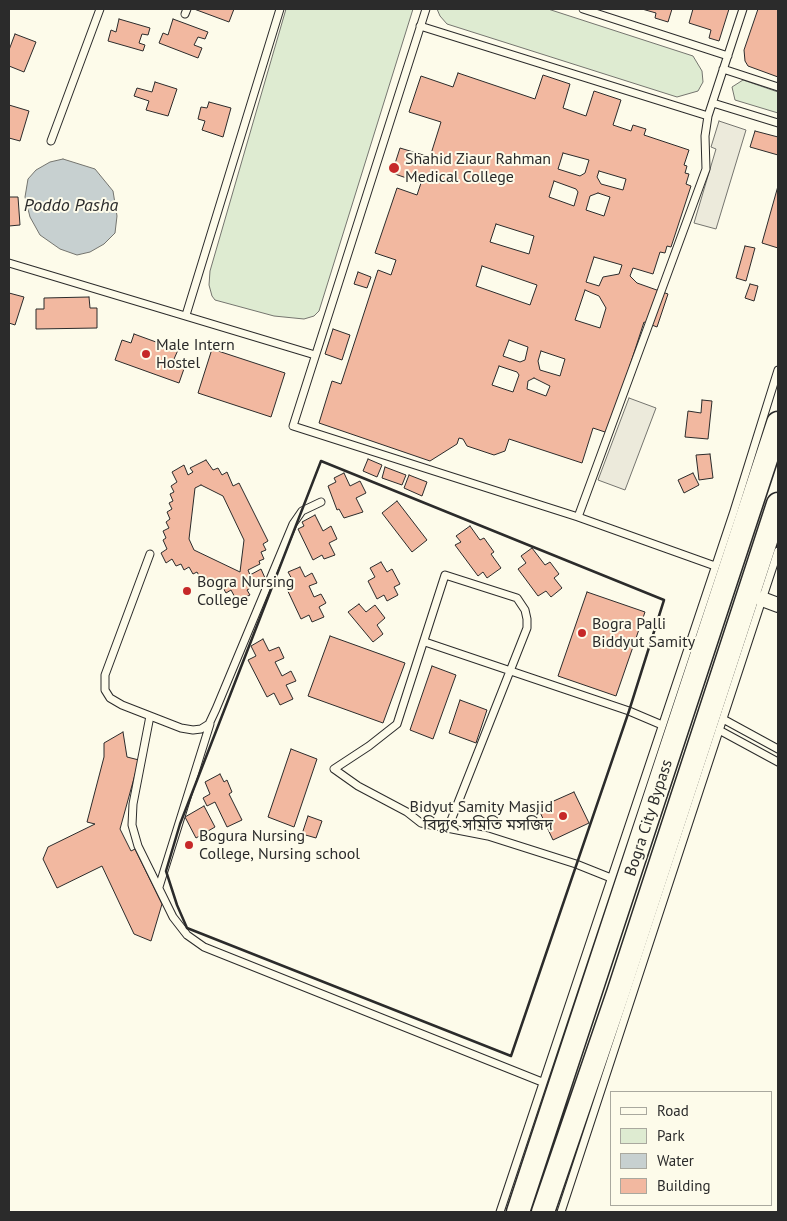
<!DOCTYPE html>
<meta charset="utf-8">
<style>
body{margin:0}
#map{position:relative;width:787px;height:1221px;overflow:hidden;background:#fdfbea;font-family:"PT Sans",sans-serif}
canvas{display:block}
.frame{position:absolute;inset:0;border:10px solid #2b2b2b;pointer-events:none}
.legend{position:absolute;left:610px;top:1091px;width:162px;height:115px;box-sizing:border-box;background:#fdfbea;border:1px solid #a9a89e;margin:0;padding:6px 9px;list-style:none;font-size:15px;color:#2b2b2b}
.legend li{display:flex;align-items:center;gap:10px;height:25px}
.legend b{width:25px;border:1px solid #a9a89e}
</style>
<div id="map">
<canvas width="787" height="1221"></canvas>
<div class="frame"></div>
<ul class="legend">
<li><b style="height:6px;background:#fdfbea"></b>Road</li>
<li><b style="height:14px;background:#deebd1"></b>Park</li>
<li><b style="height:14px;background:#c7d0d0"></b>Water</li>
<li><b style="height:14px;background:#f2b8a0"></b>Building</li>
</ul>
</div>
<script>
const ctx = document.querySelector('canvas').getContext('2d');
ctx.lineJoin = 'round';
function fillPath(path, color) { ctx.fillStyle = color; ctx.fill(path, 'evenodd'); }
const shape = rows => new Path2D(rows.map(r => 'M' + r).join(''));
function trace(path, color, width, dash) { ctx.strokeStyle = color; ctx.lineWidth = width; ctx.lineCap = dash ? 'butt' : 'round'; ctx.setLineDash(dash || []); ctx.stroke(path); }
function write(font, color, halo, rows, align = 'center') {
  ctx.font = font + ' "PT Sans","Noto Sans Bengali",sans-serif'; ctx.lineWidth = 4; ctx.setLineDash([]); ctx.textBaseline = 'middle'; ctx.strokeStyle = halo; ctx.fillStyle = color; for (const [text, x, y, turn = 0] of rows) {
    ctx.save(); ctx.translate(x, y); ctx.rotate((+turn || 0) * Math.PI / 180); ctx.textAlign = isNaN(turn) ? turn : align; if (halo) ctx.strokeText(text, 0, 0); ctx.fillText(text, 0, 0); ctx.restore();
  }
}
const green = shape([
 [286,9,413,9,319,311,314,316,304,319,274,316,215,300,212,296,209,285,210,271,286,9],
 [437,9,548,9,693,56,702,71,703,82,698,91,677,97,447,24,440,16,437,9],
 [743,80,778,92,778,113,735,100,732,87,743,80]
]);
const parking = shape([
 [719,121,746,130,716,229,694,223,716,149,711,147,719,121],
 [629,398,656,408,625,490,598,480,629,398]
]);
const water = shape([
 [63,159,95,169,113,191,117,216,115,233,104,244,90,252,77,255,60,249,40,235,30,217,25,197,28,179,36,170,50,162,63,159]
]);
const building = shape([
 [194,9,234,9,229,22,194,9],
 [642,9,672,9,668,22,655,18,656,13,642,9],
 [693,9,729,9,719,41,709,38,711,30,689,23,693,9],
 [758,9,778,9,778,77,748,66,745,61,744,50,758,9],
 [119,19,150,28,148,35,142,34,139,43,145,45,143,51,108,41,111,30,116,32,119,19],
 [173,19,208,32,205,39,198,37,194,45,202,48,198,58,159,43,163,33,168,35,173,19],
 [15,34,36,42,24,72,9,66,9,50,15,34],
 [458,73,535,99,543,75,570,84,563,108,586,116,594,91,621,100,613,125,631,131,633,125,646,129,644,135,689,150,684,165,687,166,685,173,689,174,686,184,691,186,671,247,667,246,665,253,660,252,653,274,633,268,630,276,637,283,668,294,657,327,644,322,608,433,593,428,582,463,509,439,505,451,494,455,467,446,463,439,459,438,457,444,430,461,319,423,332,381,341,384,378,270,391,275,396,260,375,253,397,188,417,195,421,183,392,173,400,148,430,157,441,122,409,112,421,76,453,87,458,73],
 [563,153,589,160,585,173,580,176,558,169,563,153],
 [599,171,626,179,623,190,601,184,597,177,599,171],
 [554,181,576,189,578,192,574,206,549,197,554,181],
 [598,193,610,197,604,216,586,210,590,196,598,193],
 [496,224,534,236,529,254,490,242,496,224],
 [594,257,622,265,619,274,603,277,599,286,586,282,594,257],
 [482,266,537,285,530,305,476,286,482,266],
 [585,290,599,296,606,308,600,328,575,320,585,290],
 [509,340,528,347,525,360,520,362,503,356,509,340],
 [541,351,565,359,560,376,540,370,538,361,541,351],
 [499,366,517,372,519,375,513,392,492,385,499,366],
 [534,378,550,386,546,396,527,389,528,381,534,378],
 [155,82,177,89,168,116,146,110,149,101,134,96,137,88,152,92,155,82],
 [209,102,231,108,223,137,202,130,205,121,198,119,201,107,207,108,209,102],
 [9,105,29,111,20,141,9,138,9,105],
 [755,131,778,137,778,155,750,147,755,131],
 [778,186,778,248,762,243,778,186],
 [9,197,18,197,20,225,9,226,9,197],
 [745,246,755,248,746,281,736,278,745,246],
 [358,272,371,277,367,288,354,284,358,272],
 [750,284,758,286,754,301,745,298,750,284],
 [9,293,24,297,15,325,9,323,9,293],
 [89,297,90,308,97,308,97,328,36,329,36,309,44,309,44,298,89,297],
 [333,329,350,335,342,360,325,354,333,329],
 [134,334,178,350,174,359,186,363,179,383,115,360,122,340,131,343,134,334],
 [212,349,285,373,271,417,198,393,212,349],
 [702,400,712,401,708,439,685,437,688,411,701,413,702,400],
 [710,454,713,478,699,480,696,455,710,454],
 [368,459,382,465,377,477,363,471,368,459],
 [206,460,213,470,218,468,222,475,227,472,233,486,239,483,268,541,263,544,266,550,261,552,264,559,259,561,260,564,248,570,250,575,261,569,265,578,253,584,254,586,247,590,250,595,237,601,231,590,226,593,222,586,218,588,214,582,210,584,206,577,201,579,197,572,193,574,189,567,184,570,181,564,176,566,172,559,166,563,161,553,167,549,163,540,166,538,163,531,169,528,166,522,170,519,167,512,172,509,169,503,173,501,170,494,174,492,171,486,177,482,172,472,184,465,188,475,193,472,190,468,206,460],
 [201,485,223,496,244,540,240,572,194,550,189,539,195,488,201,485],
 [385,467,406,475,402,485,382,478,385,467],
 [344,473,350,486,360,481,366,493,356,498,363,512,344,518,339,509,337,510,328,486,336,482,334,478,344,473],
 [693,473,699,485,684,493,678,480,693,473],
 [409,475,427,482,422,496,404,488,409,475],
 [397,501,427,540,412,552,382,513,397,501],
 [315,515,323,531,331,526,337,539,329,543,335,555,324,559,322,555,313,560,298,529,304,526,302,522,315,515],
 [470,526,480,540,484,538,494,552,491,554,501,568,487,578,483,572,478,576,455,545,461,542,456,536,470,526],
 [532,548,545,565,550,562,559,574,554,578,562,588,551,597,546,591,538,596,518,569,526,563,521,556,532,548],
 [381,562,387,572,392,569,400,584,394,587,398,595,387,601,384,595,377,599,368,581,375,577,370,568,381,562],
 [300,567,305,577,312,573,317,583,309,586,314,597,321,594,326,603,319,607,324,617,312,622,309,615,301,619,285,585,293,581,288,572,300,567],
 [587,592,645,612,616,696,558,676,587,592],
 [359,604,366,612,375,605,385,618,377,625,383,634,373,642,348,612,359,604],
 [330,636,405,663,383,723,308,696,330,636],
 [263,639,269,651,279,647,284,658,275,662,282,676,291,671,296,681,286,685,293,699,280,705,274,693,267,697,248,660,256,656,251,646,263,639],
 [432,666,456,675,433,739,410,730,432,666],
 [460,700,487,710,476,743,449,733,460,700],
 [123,732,127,757,139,760,120,829,131,851,135,849,162,904,151,941,134,934,102,866,57,888,43,859,48,847,95,824,87,822,104,757,104,743,123,732],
 [291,749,317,759,294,827,268,817,291,749],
 [220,774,224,782,227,780,232,792,229,794,242,820,227,827,215,802,207,806,203,798,210,794,205,782,220,774],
 [574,792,589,823,553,840,538,808,574,792],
 [204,806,215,827,196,838,185,817,204,806],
 [308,816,322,821,316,838,302,834,308,816]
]);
const service = shape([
 [426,9,293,426,578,517,715,566],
 [583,9,728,56],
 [185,14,187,9],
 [420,26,708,116],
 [723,69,778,87],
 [713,103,778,123],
 [51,141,100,9],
 [9,263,315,355],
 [186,315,280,9],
 [578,517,706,169,705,136,708,116,743,9],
 [150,554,105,675,105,690,110,698,122,705,181,728,193,730,201,729,209,724,216,709,293,524,302,511,321,502],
 [425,642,629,711,662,725],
 [150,716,133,804,132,825,138,846,173,917,187,935,204,947,542,1082],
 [723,719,778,749],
 [719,730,778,762],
 [448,828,527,628,527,619,525,610,517,598,445,575,397,724,369,746,334,769,358,786,407,812,421,823,488,836,576,864,611,878],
 [159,887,210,724],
 [500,1212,734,511,778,370],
 [561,1212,778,551]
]);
const minor = shape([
 [762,599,778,605]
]);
const trunk = shape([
 [518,1212,778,423],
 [543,1212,618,993,778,504]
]);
const wall = shape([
 [321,461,664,600,629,711,511,1056,187,928,177,905,166,871,180,824,321,461]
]);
const markers = [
 [394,168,6,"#c62828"],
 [146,354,5,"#c62828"],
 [187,591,5,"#c62828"],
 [582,633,5,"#c62828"],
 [563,816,5,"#c62828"],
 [189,845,5,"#c62828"]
];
const poiNames = [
 ["Shahid Ziaur Rahman",405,159],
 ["Medical College",405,177],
 ["Male Intern",156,345],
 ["Hostel",156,363],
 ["Bogra Nursing",197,582],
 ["College",197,600],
 ["Bogra Palli",592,624],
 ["Biddyut Samity",592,642],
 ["Bidyut Samity Masjid",553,807,"right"],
 ["বিদ্যুৎ সমিতি মসজিদ",553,825,"right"],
 ["Bogura Nursing",199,836],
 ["College, Nursing school",199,854]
];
const streetNames = [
 ["Bogra City Bypass",649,818,-72]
];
const waterNames = [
 ["Poddo Pasha",71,206]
];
fillPath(green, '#deebd1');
trace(green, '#74746e', 1);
fillPath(parking, '#eceadb');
trace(parking, '#74746e', 1);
fillPath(water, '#c7d0d0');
trace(water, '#74746e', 1);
fillPath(building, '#f2b8a0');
trace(building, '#2b2b2b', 1);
trace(service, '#2b2b2b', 9);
trace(minor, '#2b2b2b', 16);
trace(trunk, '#2b2b2b', 25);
trace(service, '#fdfbea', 7);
trace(minor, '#fdfbea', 14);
trace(trunk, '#fdfbea', 22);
trace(wall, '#2b2b2b', 2.5);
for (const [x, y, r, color] of markers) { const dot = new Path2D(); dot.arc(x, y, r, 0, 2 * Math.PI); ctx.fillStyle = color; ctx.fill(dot); trace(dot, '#fdfbea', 2); }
write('16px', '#2b2b2b', '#fdfbea', poiNames, 'left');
write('16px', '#2b2b2b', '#fdfbea', streetNames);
write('italic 18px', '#2b2b2b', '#fdfbea', waterNames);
</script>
